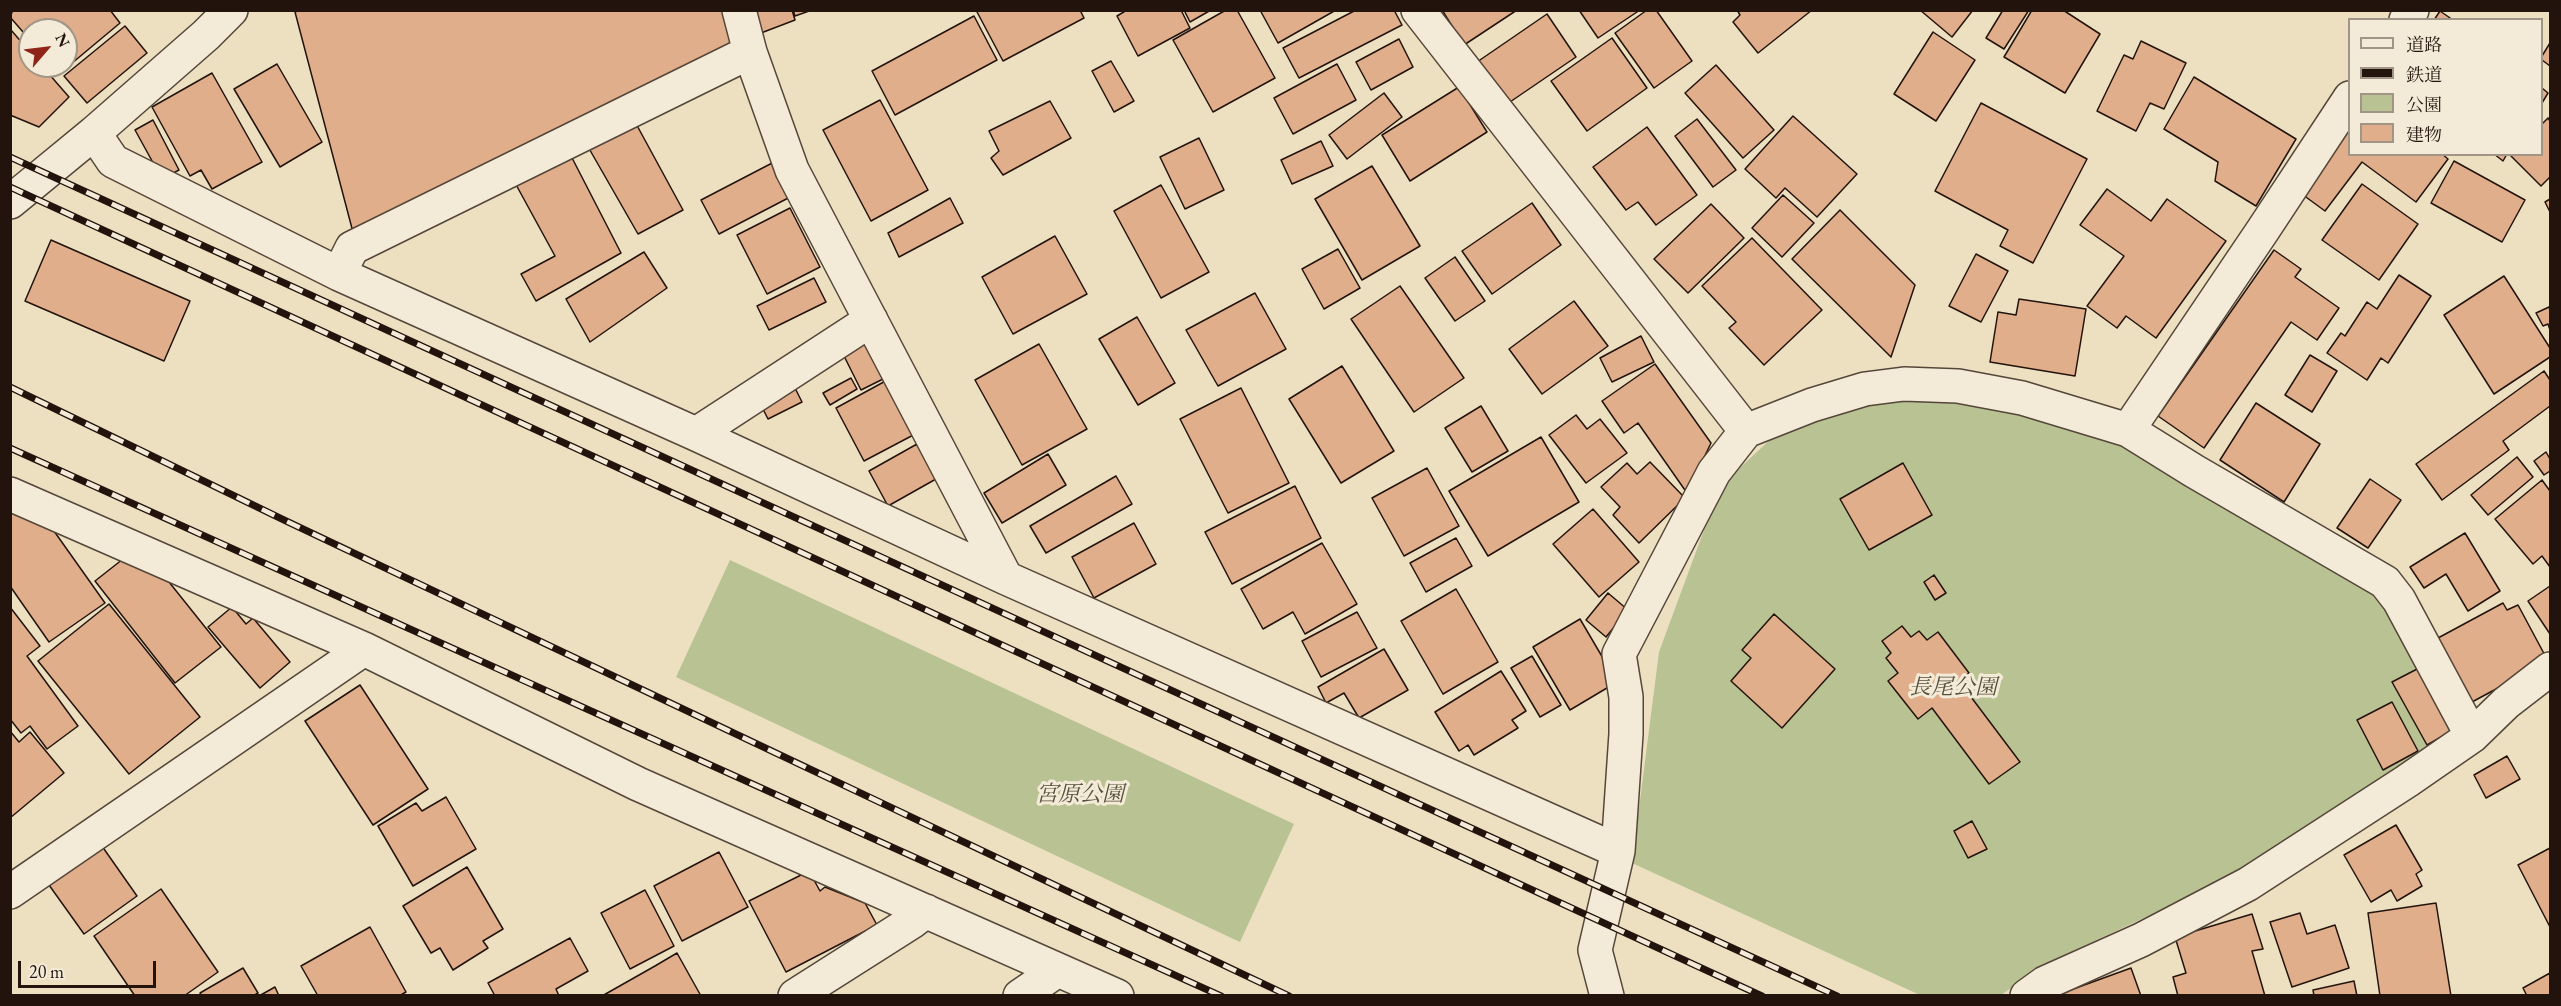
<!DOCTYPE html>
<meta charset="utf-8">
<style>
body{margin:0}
#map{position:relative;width:2561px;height:1006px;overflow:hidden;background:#ece0c1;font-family:"EB Garamond","Noto Serif JP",serif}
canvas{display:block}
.frame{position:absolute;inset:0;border:12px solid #23130d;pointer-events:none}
.legend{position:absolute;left:2348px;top:18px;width:195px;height:138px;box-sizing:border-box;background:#f3ebd7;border:2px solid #a09586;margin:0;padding:8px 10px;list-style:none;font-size:18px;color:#23130d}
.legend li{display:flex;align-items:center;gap:12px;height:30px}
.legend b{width:30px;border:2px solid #a09586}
.north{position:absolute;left:18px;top:18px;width:60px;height:60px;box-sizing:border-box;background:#f3ebd7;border:2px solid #a09586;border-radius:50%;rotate:62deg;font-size:16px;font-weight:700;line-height:24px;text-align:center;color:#23130d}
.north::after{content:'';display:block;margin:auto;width:21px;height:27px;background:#8f2418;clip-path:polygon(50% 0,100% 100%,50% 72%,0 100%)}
.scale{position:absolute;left:18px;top:961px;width:138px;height:27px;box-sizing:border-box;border:3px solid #23130d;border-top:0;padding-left:8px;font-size:18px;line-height:21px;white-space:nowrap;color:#23130d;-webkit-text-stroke:4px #f3ebd7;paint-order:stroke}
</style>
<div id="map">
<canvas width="2561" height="1006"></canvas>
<div class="frame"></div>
<ul class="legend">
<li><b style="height:8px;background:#f3ebd7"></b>道路</li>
<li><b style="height:8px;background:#23130d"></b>鉄道</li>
<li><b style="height:16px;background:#b8c292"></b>公園</li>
<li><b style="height:16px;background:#e0ae8a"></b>建物</li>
</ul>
<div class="north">N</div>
<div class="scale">20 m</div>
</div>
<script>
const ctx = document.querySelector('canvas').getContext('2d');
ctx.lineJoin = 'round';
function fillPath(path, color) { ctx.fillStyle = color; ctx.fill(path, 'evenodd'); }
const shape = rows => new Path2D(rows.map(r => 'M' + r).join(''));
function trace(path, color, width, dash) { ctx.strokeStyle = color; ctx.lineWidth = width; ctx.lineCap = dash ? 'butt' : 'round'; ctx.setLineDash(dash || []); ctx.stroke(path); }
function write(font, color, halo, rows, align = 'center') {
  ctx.font = font + ' "EB Garamond","Noto Serif JP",serif'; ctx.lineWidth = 6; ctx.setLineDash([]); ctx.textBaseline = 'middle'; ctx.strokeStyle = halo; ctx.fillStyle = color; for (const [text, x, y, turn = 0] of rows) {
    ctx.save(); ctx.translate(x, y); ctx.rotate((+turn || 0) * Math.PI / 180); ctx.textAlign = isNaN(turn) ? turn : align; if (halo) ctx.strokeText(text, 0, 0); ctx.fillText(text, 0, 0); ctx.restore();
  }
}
const green = shape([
 [1893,392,1995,403,2122,442,2383,599,2460,732,2247,870,2049,962,2001,995,1920,995,1632,863,1659,652,1704,530,1730,477,1773,437],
 [730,560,1294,824,1240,942,676,677]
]);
const building = shape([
 [13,10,110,10,120,23,59,74,52,66,66,66,66,30,30,30,30,40,10,17,13,10],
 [300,10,725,10,736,45,354,236,295,12,300,10],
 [753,10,792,10,795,20,761,33,753,10],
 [793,10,812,10,795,16,793,10],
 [976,10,1080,10,1084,18,1003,61,976,10],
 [1127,10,1181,10,1190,28,1138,56,1117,16,1127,10],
 [1184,10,1211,10,1190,22,1184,10],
 [1226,10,1237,10,1275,78,1213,112,1173,40,1226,10],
 [1260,10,1336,10,1278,43,1260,10],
 [1356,10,1394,10,1402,25,1299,78,1283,48,1356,10],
 [1442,10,1517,10,1464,45,1442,10],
 [1579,10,1640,10,1598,38,1579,10],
 [1647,10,1656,10,1692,61,1654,88,1615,33,1647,10],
 [1737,10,1812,10,1758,53,1733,22,1740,15,1737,10],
 [1920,10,1973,10,1952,37,1920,10],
 [2003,10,2029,10,2004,49,1986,38,2003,10],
 [2032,10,2063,10,2100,34,2065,93,2004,57,2032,10],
 [2440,11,2453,20,2434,20,2440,11],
 [1547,14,1576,57,1507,104,1477,62,1547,14],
 [974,16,997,60,895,115,872,71,974,16],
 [125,26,147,53,87,103,64,76,125,26],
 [11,30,30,52,30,66,42,66,69,97,39,127,10,115,11,30],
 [1933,32,1975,60,1936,121,1894,94,1933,32],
 [1612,38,1647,88,1587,131,1551,81,1612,38],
 [1399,39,1413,67,1371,90,1356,62,1399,39],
 [2141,41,2186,63,2164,109,2150,103,2136,131,2097,111,2124,55,2133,59,2141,41],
 [2550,43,2550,66,2542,60,2542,56,2550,43],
 [1111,61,1134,101,1114,112,1092,71,1111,61],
 [277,64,322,142,280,167,234,89,277,64],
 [1337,64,1356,100,1293,134,1274,98,1337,64],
 [1716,65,1774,130,1743,158,1685,93,1716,65],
 [212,73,262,162,212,189,201,170,190,176,152,107,212,73],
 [2194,77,2296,139,2256,206,2215,181,2218,162,2164,129,2194,77],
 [1459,87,1487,132,1410,181,1382,135,1459,87],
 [2542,88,2548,93,2542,103,2542,88],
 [1384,93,1402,117,1347,159,1329,135,1384,93],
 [880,100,928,190,871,221,823,130,880,100],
 [1050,101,1071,138,1003,175,991,158,999,151,989,131,1050,101],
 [1981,103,2087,159,2033,263,2000,246,2008,230,1935,191,1981,103],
 [1793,116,1857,174,1817,217,1785,188,1776,198,1745,169,1793,116],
 [2548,118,2550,121,2550,177,2541,186,2510,155,2542,154,2542,124,2548,118],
 [1697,119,1736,170,1713,187,1675,136,1697,119],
 [153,120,179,170,162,179,135,130,153,120],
 [634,120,683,210,638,234,587,145,634,120],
 [2350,122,2350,154,2442,154,2448,159,2416,202,2362,162,2325,211,2299,192,2350,122],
 [1647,127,1697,195,1656,225,1638,202,1626,210,1593,167,1647,127],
 [1199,138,1224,190,1185,209,1160,157,1199,138],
 [1321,141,1333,166,1292,184,1281,160,1321,141],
 [569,152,621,253,536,301,521,274,555,256,514,181,569,152],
 [2494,154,2507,154,2503,161,2494,154],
 [776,161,794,195,719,234,701,200,776,161],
 [2454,161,2525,200,2502,242,2431,203,2454,161],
 [1372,166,1420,246,1362,280,1315,199,1372,166],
 [2362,184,2418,224,2379,280,2322,240,2362,184],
 [1161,185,1209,272,1161,298,1114,211,1161,185],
 [2107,189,2151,221,2167,199,2226,241,2156,338,2126,316,2117,328,2087,306,2124,256,2080,225,2107,189],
 [1783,195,1814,223,1782,257,1752,228,1783,195],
 [950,198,963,223,899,257,888,233,950,198],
 [2550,199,2550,212,2545,202,2550,199],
 [1532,203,1561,245,1492,294,1462,251,1532,203],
 [1711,204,1744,238,1688,293,1654,259,1711,204],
 [790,208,820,267,767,294,737,235,790,208],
 [1840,210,1915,285,1891,357,1792,259,1840,210],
 [1055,236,1087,294,1013,334,982,277,1055,236],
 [1752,238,1822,310,1764,365,1729,328,1736,322,1702,286,1752,238],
 [51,240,190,301,164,361,25,301,51,240],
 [1338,249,1360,288,1324,309,1302,269,1338,249],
 [2274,250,2301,269,2295,277,2339,308,2317,340,2291,322,2204,448,2158,416,2274,250],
 [644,252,667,288,590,342,566,299,644,252],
 [1976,254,2008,271,1981,322,1949,306,1976,254],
 [1455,257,1485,301,1455,321,1425,278,1455,257],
 [2399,275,2431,296,2388,363,2381,358,2367,380,2327,353,2341,333,2345,336,2367,302,2377,309,2399,275],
 [2504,276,2550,348,2550,357,2494,394,2444,315,2504,276],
 [814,278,826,302,769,330,757,306,814,278],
 [1400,286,1464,378,1414,412,1351,319,1400,286],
 [1255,293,1286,349,1218,386,1186,330,1255,293],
 [2019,299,2086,309,2075,376,1990,362,1998,312,2016,315,2019,299],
 [1574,301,1608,346,1542,394,1509,349,1574,301],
 [2549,307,2550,310,2550,330,2548,324,2543,326,2536,313,2549,307],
 [1137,317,1175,383,1138,405,1099,339,1137,317],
 [878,326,901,370,861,390,839,346,878,326],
 [1641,336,1654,362,1612,382,1600,358,1641,336],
 [1039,344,1087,429,1022,465,975,380,1039,344],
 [2310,355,2337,371,2312,412,2285,395,2310,355],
 [1655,364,1711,443,1687,493,1638,423,1624,433,1602,401,1655,364],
 [1342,366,1394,451,1341,483,1289,399,1342,366],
 [2544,371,2550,380,2550,406,2503,441,2509,450,2442,500,2416,464,2544,371],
 [851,378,857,389,830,405,823,393,851,378],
 [891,378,919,432,864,461,836,408,891,378],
 [794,386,802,402,768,419,760,403,794,386],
 [1241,388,1289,483,1228,513,1180,419,1241,388],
 [2256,403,2320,444,2284,502,2220,460,2256,403],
 [1481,406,1508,451,1472,472,1445,428,1481,406],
 [1576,415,1587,429,1600,419,1627,453,1586,483,1549,435,1576,415],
 [1541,437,1579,502,1488,556,1449,491,1541,437],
 [917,444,936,479,888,506,869,471,917,444],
 [2546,452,2550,459,2550,471,2544,475,2534,461,2546,452],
 [1048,454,1066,485,1002,523,984,493,1048,454],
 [2517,457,2533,477,2488,515,2471,495,2517,457],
 [1650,462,1685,498,1639,543,1613,515,1620,507,1601,487,1627,463,1637,474,1650,462],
 [1903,463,1932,515,1869,550,1840,499,1903,463],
 [1427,468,1459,526,1404,556,1372,498,1427,468],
 [1116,476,1132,504,1046,553,1030,526,1116,476],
 [2370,479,2401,500,2368,548,2337,528,2370,479],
 [2542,480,2550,491,2550,567,2542,556,2533,564,2495,519,2542,480],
 [1295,486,1321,538,1232,584,1205,532,1295,486],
 [10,507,49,524,105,603,49,642,10,586,10,507],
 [1593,509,1639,562,1599,597,1553,544,1593,509],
 [1134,523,1156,564,1094,598,1072,557,1134,523],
 [2465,533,2500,591,2468,611,2446,574,2424,588,2410,567,2465,533],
 [1456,538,1472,566,1426,592,1410,563,1456,538],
 [1322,543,1357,604,1305,634,1293,612,1263,629,1241,589,1322,543],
 [123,559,169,582,221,647,175,683,95,581,123,559],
 [1934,575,1946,593,1935,600,1924,582,1934,575],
 [2550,586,2550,634,2528,601,2550,586],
 [1456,589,1498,662,1443,694,1401,621,1456,589],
 [1608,593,1628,610,1606,637,1586,620,1608,593],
 [2503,603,2507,610,2518,605,2548,661,2472,702,2438,638,2503,603],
 [109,604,200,717,129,774,38,661,109,604],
 [10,607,40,646,27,656,78,726,47,749,30,726,21,733,10,719,10,607],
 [232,607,246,624,253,618,290,662,260,688,208,627,232,607],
 [1357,612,1377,648,1321,677,1302,641,1357,612],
 [1774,614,1835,669,1782,728,1731,681,1751,658,1742,650,1774,614],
 [1580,619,1617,682,1570,710,1533,647,1580,619],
 [1902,626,1911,637,1919,631,1927,640,1938,632,1969,673,1959,681,2020,762,1989,784,1932,708,1918,719,1888,681,1898,673,1886,658,1891,653,1882,641,1902,626],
 [1384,649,1408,690,1359,718,1344,693,1326,703,1318,687,1384,649],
 [1532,656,1561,705,1540,717,1511,668,1532,656],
 [2421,667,2455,729,2427,745,2392,682,2421,667],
 [1501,671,1526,711,1512,720,1518,728,1474,755,1468,745,1459,751,1435,712,1501,671],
 [360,685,428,789,373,825,305,721,360,685],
 [2392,702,2418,751,2383,770,2357,720,2392,702],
 [10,731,19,742,30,732,64,773,10,818,10,731],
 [2507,756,2520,779,2486,798,2474,775,2507,756],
 [446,797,476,849,413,886,378,826,416,803,422,811,446,797],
 [1972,821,1987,849,1968,858,1954,831,1972,821],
 [2396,825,2422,870,2416,874,2422,886,2397,901,2391,890,2371,902,2344,855,2396,825],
 [97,839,137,896,84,934,44,878,97,839],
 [2550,848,2550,927,2518,865,2550,848],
 [719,852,748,907,682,941,654,886,719,852],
 [467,867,503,929,483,941,488,948,453,970,440,948,431,953,403,906,467,867],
 [809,871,820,891,825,887,865,903,877,925,786,972,749,901,809,871],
 [161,889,218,972,184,996,135,996,94,936,161,889],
 [645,890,674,946,630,969,601,913,645,890],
 [2436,903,2451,996,2380,996,2368,913,2436,903],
 [2300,913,2307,934,2335,925,2349,968,2292,987,2270,922,2300,913],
 [2252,914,2263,949,2252,951,2265,996,2178,996,2173,977,2186,973,2175,937,2252,914],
 [370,927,406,992,399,996,318,996,301,966,370,927],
 [570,938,588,971,556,989,559,996,495,996,488,983,570,938],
 [677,953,701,996,602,996,655,966,677,953],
 [243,968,258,993,253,996,202,996,200,993,243,968],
 [2131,968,2141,996,2054,996,2131,968],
 [2550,973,2550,996,2527,996,2523,988,2550,973],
 [2354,981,2357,996,2314,996,2313,990,2354,981],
 [275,987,279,996,259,996,275,987]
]);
const minor = shape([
 [231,10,206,35,94,133,113,161,339,274,696,434,1006,578,1618,851],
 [739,10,750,52,792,170,1006,578],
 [1418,10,1746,431],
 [2406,20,2412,10],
 [10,202,94,133],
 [339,274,352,248,750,52],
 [2128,430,2263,230,2350,98],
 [696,434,871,320],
 [10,494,364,649],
 [10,892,364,649,638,784,1117,996],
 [795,996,913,921,926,911],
 [1020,996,1058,970],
 [1607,996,1595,950,1618,851,1626,734,1626,697,1619,654,1714,472,1746,431,1812,405,1865,389,1904,384,1958,386,2022,398,2128,430,2194,471,2385,582,2399,600,2472,736],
 [2027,996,2045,983,2141,940,2248,884,2407,781,2472,736,2506,703,2550,669]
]);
const rail = shape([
 [10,157,1837,996],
 [10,187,1762,996],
 [10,387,284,520,1289,996],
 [10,448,1221,996]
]);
const parkNames = [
 ["長尾公園",1953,688],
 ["宮原公園",1080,795]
];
fillPath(green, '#b8c292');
fillPath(building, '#e0ae8a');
trace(building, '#23130d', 1.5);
trace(minor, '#55463a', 36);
trace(minor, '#f3ebd7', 33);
trace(rail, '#23130d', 7);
trace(rail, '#f3ebd7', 4.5, [14]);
write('italic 22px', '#57503c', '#f3ebd7', parkNames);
</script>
